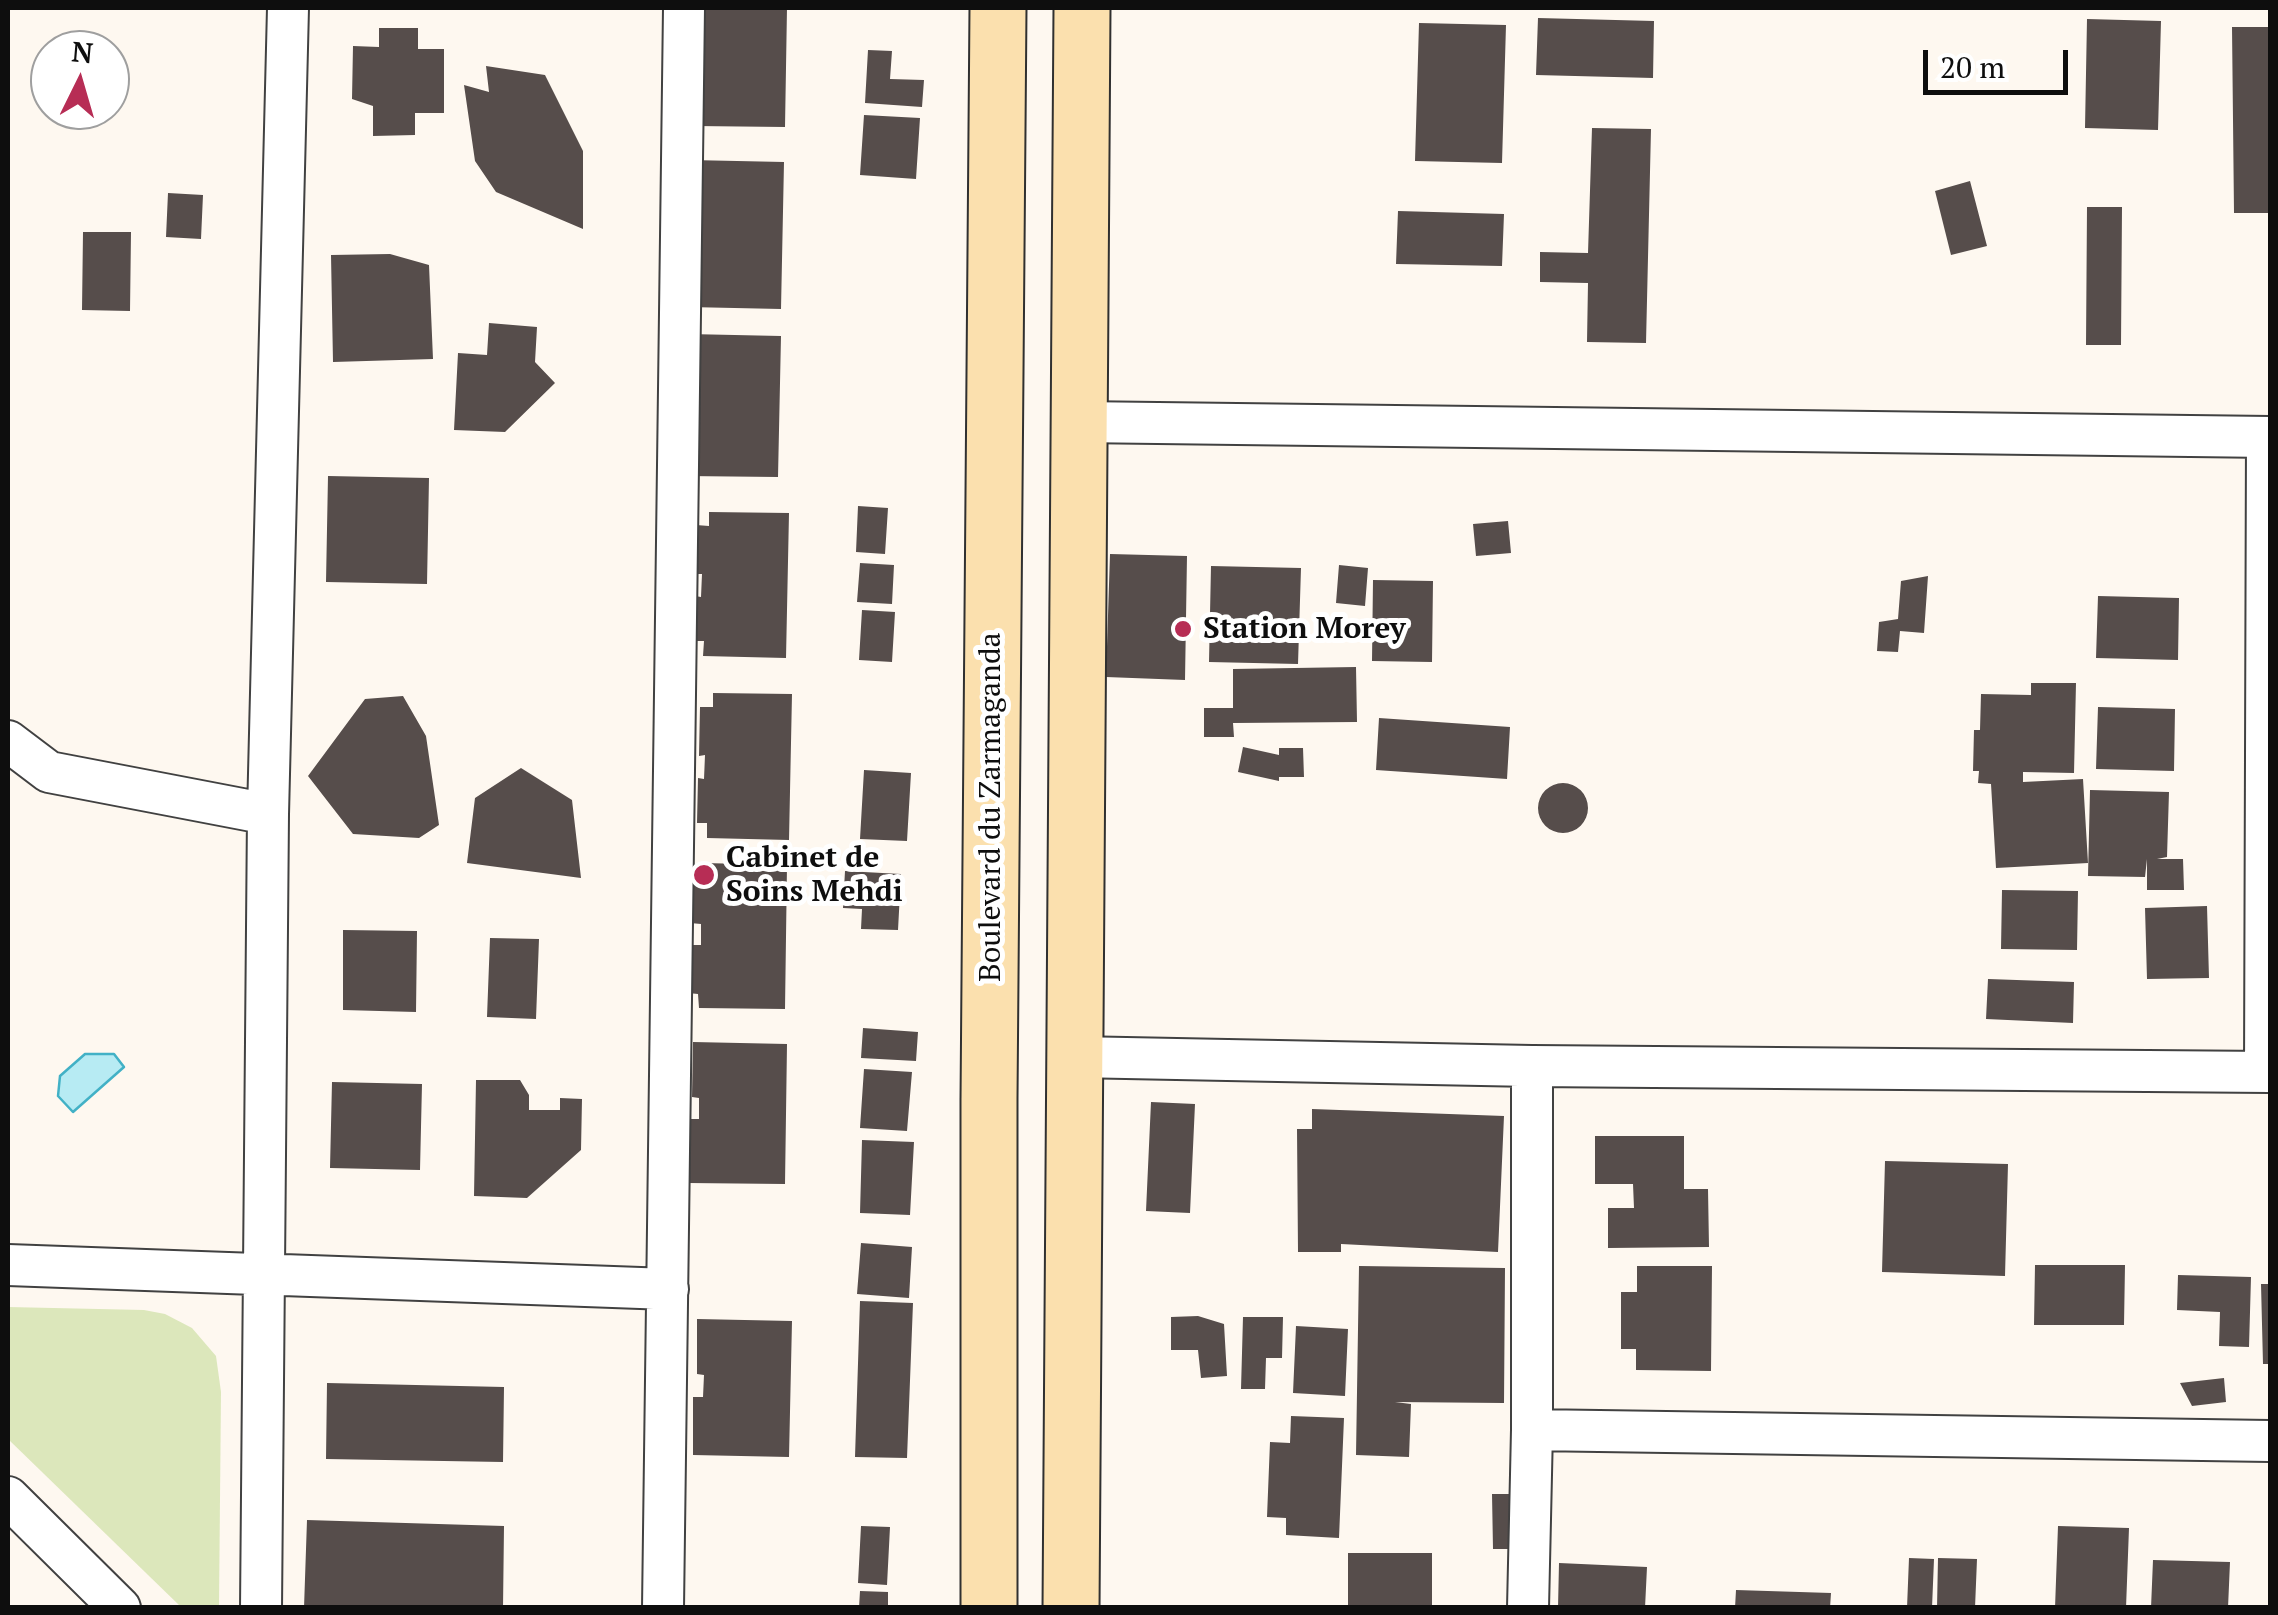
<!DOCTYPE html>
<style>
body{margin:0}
#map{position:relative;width:2278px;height:1615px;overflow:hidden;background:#fef8f0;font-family:"PT Serif",serif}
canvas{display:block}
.frame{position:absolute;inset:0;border:10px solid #0e0e0e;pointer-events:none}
.north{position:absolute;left:30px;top:30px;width:100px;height:100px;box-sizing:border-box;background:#fff;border:2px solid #9f9f9f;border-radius:50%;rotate:5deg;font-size:28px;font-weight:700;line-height:40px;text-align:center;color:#0e0e0e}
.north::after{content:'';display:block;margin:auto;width:35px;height:45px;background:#b72d55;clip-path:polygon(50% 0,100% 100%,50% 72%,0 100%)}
.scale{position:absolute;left:1923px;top:50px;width:145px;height:45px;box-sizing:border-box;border:5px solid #0e0e0e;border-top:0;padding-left:12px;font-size:30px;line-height:35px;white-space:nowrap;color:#0e0e0e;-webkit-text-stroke:8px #fff;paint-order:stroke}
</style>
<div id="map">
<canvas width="2278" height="1615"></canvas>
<div class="frame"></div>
<div class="north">N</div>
<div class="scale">20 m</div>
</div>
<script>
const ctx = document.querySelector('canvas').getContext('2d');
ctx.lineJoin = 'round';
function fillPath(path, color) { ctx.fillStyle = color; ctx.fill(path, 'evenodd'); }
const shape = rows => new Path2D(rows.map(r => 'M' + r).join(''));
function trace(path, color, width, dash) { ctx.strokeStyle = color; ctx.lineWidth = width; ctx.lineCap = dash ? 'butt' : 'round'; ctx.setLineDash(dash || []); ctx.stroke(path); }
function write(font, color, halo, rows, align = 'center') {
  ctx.font = font + ' "PT Serif",serif'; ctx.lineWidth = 10; ctx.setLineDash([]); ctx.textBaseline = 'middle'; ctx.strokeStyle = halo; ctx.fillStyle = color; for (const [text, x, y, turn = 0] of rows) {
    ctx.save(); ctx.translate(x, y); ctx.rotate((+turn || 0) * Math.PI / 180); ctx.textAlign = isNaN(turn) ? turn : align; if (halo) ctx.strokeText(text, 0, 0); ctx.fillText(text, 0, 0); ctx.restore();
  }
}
const green = shape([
 [8,1307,144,1310,165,1314,192,1328,216,1356,221,1392,219,1607,181,1607,8,1439]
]);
const water = shape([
 [85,1054,114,1054,124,1067,73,1112,58,1096,60,1076,85,1054]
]);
const building = shape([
 [697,8,787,8,785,127,695,126],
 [1538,18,1654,21,1653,78,1536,75],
 [2087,19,2161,21,2158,130,2085,128],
 [1419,23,1506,25,1502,163,1415,161],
 [2232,27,2270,27,2270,213,2234,213],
 [379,28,418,28,418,49,444,49,444,113,415,113,415,135,373,136,373,106,352,99,353,46,379,47],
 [868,50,892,51,890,79,924,80,922,107,865,103],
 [486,66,545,75,583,151,583,229,496,192,475,161,464,85,489,92],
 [864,115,920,118,916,179,860,175],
 [1592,128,1651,129,1646,343,1587,342,1588,283,1540,282,1540,252,1588,253],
 [690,160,784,162,781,309,688,307],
 [1970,181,1987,246,1951,255,1935,191],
 [168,193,203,195,201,239,166,237],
 [2087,207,2122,207,2121,345,2086,345],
 [1398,211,1504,214,1502,266,1396,264],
 [83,232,131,232,130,311,82,310],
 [390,254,429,265,433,359,333,362,331,255],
 [489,323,537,327,535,362,555,383,505,432,454,430,458,353,487,355],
 [688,334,781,336,778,477,685,476],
 [328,476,429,478,427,584,326,582],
 [858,506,888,508,885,554,856,552],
 [709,512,789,513,786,658,703,656,704,641,694,641,695,596,701,597,702,574,695,574,696,525,709,526],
 [1508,521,1511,553,1476,556,1473,524],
 [1110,554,1187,556,1185,680,1106,677],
 [860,563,894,565,892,604,857,602],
 [1339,565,1368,568,1365,606,1336,603],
 [1211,566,1301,568,1298,664,1209,662],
 [1928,576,1924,633,1900,631,1898,652,1877,651,1879,622,1898,619,1901,581],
 [1373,580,1433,581,1432,662,1372,661],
 [2098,596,2179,598,2178,660,2096,658],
 [862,610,895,612,892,662,859,660],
 [1356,667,1357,722,1233,723,1234,737,1204,737,1204,708,1233,708,1233,669],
 [2031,683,2076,683,2074,773,2023,772,2023,782,2083,779,2088,863,1996,868,1991,784,1978,783,1979,771,1973,771,1974,730,1980,730,1981,694,2031,695],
 [713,693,792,694,789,840,707,838,707,823,697,823,698,778,704,779,705,755,699,756,700,707,713,707],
 [403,696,426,736,439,825,419,838,353,834,308,776,365,699],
 [2098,707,2175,709,2174,771,2096,769],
 [1379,718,1510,727,1507,779,1376,770],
 [1243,747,1279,755,1279,748,1303,748,1304,777,1279,777,1279,781,1238,772],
 [521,768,572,800,581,878,467,863,475,798],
 [864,770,911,773,907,841,860,839],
 '1538 808a25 25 0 1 1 50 0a25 25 0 1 1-50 0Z',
 [2090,790,2169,792,2167,857,2157,859,2183,859,2184,890,2147,890,2147,859,2145,877,2088,876],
 [703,863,787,865,785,1009,699,1008,698,994,688,993,688,945,701,945,701,924,690,923,691,875,702,875],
 [845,871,901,874,898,930,861,929,862,909,843,908],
 [2002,890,2078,891,2077,950,2001,949],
 [2207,906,2209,978,2147,979,2145,908],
 [343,930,417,931,416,1012,343,1010],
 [490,938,539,939,536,1019,487,1017],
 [1988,979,2074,982,2073,1023,1986,1019],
 [863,1028,918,1032,916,1061,861,1058],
 [693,1042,787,1044,785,1184,688,1183,689,1119,699,1119,699,1098,692,1097],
 [864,1069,912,1072,907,1131,860,1128],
 [476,1080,520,1080,529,1095,529,1110,560,1110,560,1098,582,1099,581,1150,527,1198,474,1196],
 [332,1082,422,1084,420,1170,330,1168],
 [1151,1102,1195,1104,1190,1213,1146,1211],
 [1312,1109,1504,1116,1498,1252,1341,1244,1341,1252,1298,1252,1297,1129,1312,1129],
 [1595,1136,1684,1136,1684,1189,1708,1189,1709,1247,1608,1248,1608,1208,1634,1208,1633,1184,1595,1184],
 [862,1140,914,1142,910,1215,860,1213],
 [1885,1161,2008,1164,2005,1276,1882,1272],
 [861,1243,912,1247,909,1298,857,1294],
 [2035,1265,2125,1265,2124,1325,2034,1325],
 [1359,1266,1505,1268,1504,1403,1395,1402,1411,1404,1409,1457,1356,1455],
 [1637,1266,1712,1266,1711,1371,1636,1370,1636,1349,1621,1349,1621,1292,1637,1292],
 [2178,1275,2251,1277,2249,1347,2219,1346,2220,1312,2177,1310],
 [2261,1284,2270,1284,2270,1364,2263,1364],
 [860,1301,913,1303,907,1458,855,1457],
 [1198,1316,1224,1324,1227,1376,1201,1378,1198,1350,1171,1350,1171,1317],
 [1243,1317,1283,1317,1282,1358,1266,1358,1265,1389,1241,1389],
 [697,1319,792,1321,789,1457,693,1455,693,1397,703,1397,704,1375,697,1374],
 [1296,1326,1348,1329,1345,1396,1293,1393],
 [2224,1378,2226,1402,2192,1406,2180,1383],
 [327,1383,504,1387,503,1462,326,1459],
 [1291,1416,1344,1418,1339,1538,1286,1535,1286,1518,1267,1517,1270,1442,1290,1443],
 [1492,1494,1522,1494,1521,1549,1493,1549],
 [307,1520,504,1526,503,1608,304,1608],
 [861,1526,890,1527,887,1585,858,1583],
 [2058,1526,2129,1528,2126,1608,2055,1608],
 [1348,1553,1432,1553,1432,1608,1348,1608],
 [1909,1558,1934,1559,1932,1608,1907,1608],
 [1938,1558,1977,1559,1975,1608,1937,1608],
 [2153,1560,2230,1562,2228,1608,2151,1608],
 [1559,1563,1647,1567,1645,1608,1558,1608],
 [1736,1590,1831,1593,1830,1608,1735,1608],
 [860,1591,888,1592,888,1608,859,1608]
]);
const minor = shape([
 [1078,422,2270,437],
 [8,741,49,772,268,814],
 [1075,1057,1532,1066,2270,1072],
 [2265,1072,2267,437],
 [8,1265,668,1289],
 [1532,1430,2270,1441],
 [8,1497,120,1608],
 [261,1608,268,814,288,8],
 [663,1608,684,8],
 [1528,1608,1532,1430,1532,1066]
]);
const secondary = shape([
 [989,1608,989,1098,998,8],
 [1071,1608,1082,8]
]);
const markers = [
 [1183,629,10,"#b72d55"],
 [704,875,12,"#b72d55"]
];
const poiNames = [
 ["Station Morey",1203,629],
 ["Cabinet de",726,858],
 ["Soins Mehdi",726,892]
];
const streetNames = [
 ["Boulevard du Zarmaganda",991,807,-90]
];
fillPath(green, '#dce7bb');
fillPath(water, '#b7ebf3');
trace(water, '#42b1c6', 2.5);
fillPath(building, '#564d4b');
trace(minor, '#414141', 44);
trace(secondary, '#303030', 59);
trace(minor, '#fff', 40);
trace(secondary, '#fbe0ae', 55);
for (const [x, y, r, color] of markers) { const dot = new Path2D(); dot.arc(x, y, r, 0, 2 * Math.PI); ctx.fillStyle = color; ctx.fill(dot); trace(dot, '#fff', 4); }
write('bold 30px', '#0e0e0e', '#fff', poiNames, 'left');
write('30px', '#0e0e0e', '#fff', streetNames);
</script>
